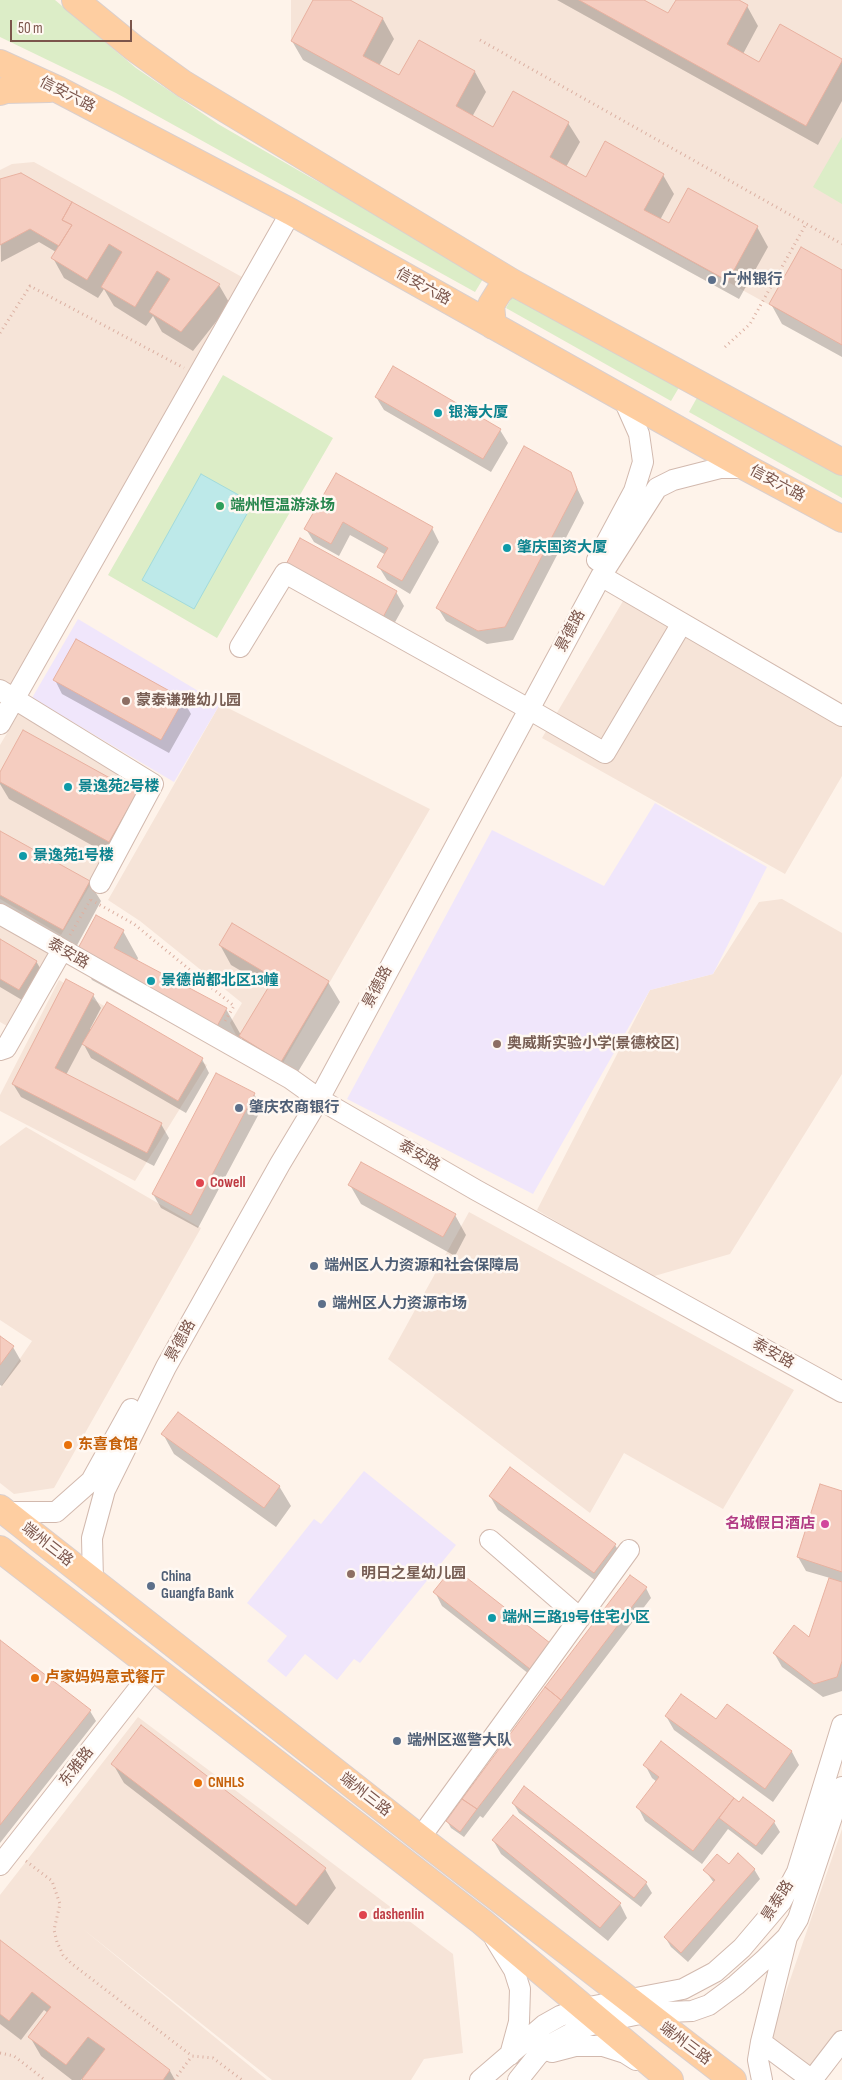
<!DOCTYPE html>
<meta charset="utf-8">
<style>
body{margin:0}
#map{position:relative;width:842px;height:2080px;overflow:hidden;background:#fef3ea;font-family:"Sofia Sans Condensed",sans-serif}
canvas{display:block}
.scale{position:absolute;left:10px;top:20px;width:122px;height:22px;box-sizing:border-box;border:2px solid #7b554b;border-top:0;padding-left:6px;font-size:15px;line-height:18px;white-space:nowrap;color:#7b554b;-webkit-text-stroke:4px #fff8f2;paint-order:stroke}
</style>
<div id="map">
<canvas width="842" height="2080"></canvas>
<div class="scale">50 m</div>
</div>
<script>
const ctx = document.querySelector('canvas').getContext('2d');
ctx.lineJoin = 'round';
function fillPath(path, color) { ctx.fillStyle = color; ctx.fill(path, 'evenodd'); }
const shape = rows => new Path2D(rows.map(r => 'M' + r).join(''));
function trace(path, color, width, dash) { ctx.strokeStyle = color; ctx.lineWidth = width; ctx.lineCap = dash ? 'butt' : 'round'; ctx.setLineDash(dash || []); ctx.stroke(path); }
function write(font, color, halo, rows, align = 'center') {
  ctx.font = font + ' "Sofia Sans Condensed","Noto Sans SC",sans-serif'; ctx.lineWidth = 5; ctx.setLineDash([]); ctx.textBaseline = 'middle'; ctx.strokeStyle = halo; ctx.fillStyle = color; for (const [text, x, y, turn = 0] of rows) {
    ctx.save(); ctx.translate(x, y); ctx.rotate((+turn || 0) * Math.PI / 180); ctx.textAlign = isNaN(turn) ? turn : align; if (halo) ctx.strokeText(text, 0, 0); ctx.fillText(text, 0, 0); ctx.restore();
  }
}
const residential = shape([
 [291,0,842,0,842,345,291,41],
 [34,162,251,282,0,724,0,170,12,164],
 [626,596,842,722,842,776,785,874,542,738],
 [220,704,430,809,283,1063,236,1035,230,1023,242,1003,140,921,108,900],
 [20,711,148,786,61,935,0,899,0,745],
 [782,899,842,933,842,1074,730,1254,651,1277,537,1210,650,990,713,974,759,902],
 [0,914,62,950,7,1026,0,1022],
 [59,980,207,1065,135,1181,0,1111,0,1095],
 [26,1127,201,1228,54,1488,14,1494,0,1483,0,1388,32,1341,0,1320,0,1146],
 [469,1212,794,1390,723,1509,624,1453,590,1513,388,1359],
 [138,1717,453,1954,463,2053,424,2059,411,2080,272,2080,83,1929,267,2080,0,2080,0,1895],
 [842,1829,842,2032,812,2073,770,2038]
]);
const education = shape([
 [78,619,220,704,174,782,32,698],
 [655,803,767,867,713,974,650,990,533,1194,347,1099,492,830,604,886],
 [364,1471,456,1545,360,1663,354,1659,337,1680,305,1654,286,1677,267,1661,287,1636,247,1603,314,1519,321,1524]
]);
const green = shape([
 [0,0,55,0,136,68,218,124,308,176,486,274,475,292,116,93,0,37],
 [842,137,842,204,813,187],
 [516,290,681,384,671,401,506,308],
 [223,375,333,438,217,638,108,575],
 [699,394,842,475,842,498,689,412]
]);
const water = shape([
 [201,474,253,503,194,609,142,580,201,474]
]);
const shadow = shape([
 [314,0,347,0,383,19,394,39,379,66,400,77,419,42,475,72,486,92,472,117,493,129,568,123,580,142,566,167,586,178,663,175,674,194,660,220,669,225,757,227,768,247,739,299,303,60,292,41],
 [557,0,642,0,669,15,677,0,736,0,747,6,758,26,743,54,759,64,842,60,842,101,818,145],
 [0,180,219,285,230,304,193,351,162,332,153,316,146,326,114,306,104,289,98,298,64,278,53,258,56,252,39,242,1,262],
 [842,272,842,357,782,324,771,304],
 [376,397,500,430,508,443,491,472,384,410],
 [570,473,584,503,513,640,487,644,446,621,438,608],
 [336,474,432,528,439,542,410,594,387,580,379,567,386,555,350,535,339,556,314,542,306,529],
 [293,582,396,592,404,606,389,633],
 [55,680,183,700,191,714,169,753,62,694],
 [0,775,136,794,120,861,9,799,0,784],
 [0,833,89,882,101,901,75,949,0,908],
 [232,924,328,982,340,1002,293,1080,252,1056,241,1037,231,1056,92,980,76,954,123,931,138,958,137,961,226,1009,241,1035,270,988,231,965,220,945],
 [0,940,36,961,44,975,27,1003,0,987],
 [93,995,101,1008,90,1029,202,1059,209,1073,186,1113,91,1058,83,1043,66,1075,161,1124,169,1138,154,1166,21,1097,13,1084],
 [254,1094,262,1108,198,1228,161,1208,153,1194],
 [350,1185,455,1215,466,1235,455,1256,361,1204],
 [0,1338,13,1347,21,1361,2,1386,0,1385],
 [163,1434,279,1486,291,1506,276,1527,174,1454],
 [842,1492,842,1691,823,1697,782,1667,774,1653,810,1639,830,1578,806,1571,798,1557],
 [490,1496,615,1545,623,1558,603,1586,498,1510],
 [646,1588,651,1598,483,1818,480,1816,464,1837,451,1828,447,1821],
 [435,1592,549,1644,538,1681,442,1606],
 [0,1641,90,1711,96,1721,0,1843],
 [727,1705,792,1752,799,1765,773,1802,674,1730,666,1716,716,1721],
 [661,1743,740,1804,774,1822,780,1832,762,1855,728,1829,702,1864,645,1821,638,1807,657,1782,652,1778,645,1765],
 [113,1764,325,1869,336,1888,308,1925,124,1783],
 [513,1803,646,1883,652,1893,641,1907,519,1813],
 [493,1840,620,1904,627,1918,608,1941,501,1854],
 [729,1866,754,1869,760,1879,688,1962,671,1947,665,1937,714,1883,705,1870],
 [0,1941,170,2071,175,2080,84,2080,83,2078,81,2080,72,2080,41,2056,30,2037,48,2013,44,2010,21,2040,0,2024]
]);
const building = shape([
 [313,0,350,0,383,18,363,56,399,75,419,40,475,71,456,106,493,127,513,91,569,122,550,157,586,177,605,141,664,174,644,210,669,223,688,188,758,226,728,281,291,41,313,0],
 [579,0,644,0,668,13,676,0,739,0,748,5,727,44,759,62,780,24,842,59,842,61,806,126,579,0],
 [21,173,72,202,62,220,72,225,59,246,30,229,0,245,0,179,21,173],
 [72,202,220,284,181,332,149,312,170,279,157,271,135,307,101,287,122,252,109,244,87,280,51,258,72,225,62,220,72,202],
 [801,247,842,270,842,345,769,304,801,247],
 [393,366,501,429,483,459,375,397,393,366],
 [524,446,571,472,577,489,505,627,478,631,436,608,524,446],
 [336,473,433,527,402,581,377,567,388,548,343,522,331,544,304,529,336,473],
 [300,538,397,591,381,621,284,568,300,538],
 [76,639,184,699,161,740,53,680,76,639],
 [23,730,137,793,109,842,0,782,0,772,23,730],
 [0,831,90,881,63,930,0,895,0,831],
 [96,915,124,930,114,948,227,1008,215,1030,75,954,96,915],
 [232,923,329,981,281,1062,239,1036,274,978,219,945,232,923],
 [0,939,37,961,19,990,0,979,0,939],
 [66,979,94,994,55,1068,162,1123,147,1153,12,1084,66,979],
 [107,1002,203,1058,178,1101,82,1044,107,1002],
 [216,1073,255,1093,191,1215,152,1194,216,1073],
 [361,1162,456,1214,443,1237,348,1185,361,1162],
 [0,1336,14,1346,0,1365,0,1336],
 [178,1412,280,1486,264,1508,161,1434,178,1412],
 [510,1467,616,1544,594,1573,489,1496,510,1467],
 [820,1484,842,1491,842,1572,797,1557,820,1484],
 [453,1567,550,1643,530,1669,433,1592,453,1567],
 [630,1575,647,1587,561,1700,545,1687,630,1575],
 [829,1578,842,1582,842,1661,837,1677,814,1684,773,1653,794,1625,809,1637,829,1578],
 [0,1640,91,1710,0,1825,0,1640],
 [545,1687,561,1700,477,1809,462,1799,545,1687],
 [681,1694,716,1719,727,1704,792,1751,765,1789,665,1716,681,1694],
 [141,1725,326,1868,296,1906,111,1764,141,1725],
 [661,1741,734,1798,693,1851,636,1807,659,1777,643,1765,661,1741],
 [524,1786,647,1882,634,1898,512,1803,524,1786],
 [743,1797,775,1821,756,1846,719,1818,734,1798,739,1802,743,1797],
 [462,1799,477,1809,460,1832,446,1821,462,1799],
 [513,1815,621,1903,600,1928,492,1840,513,1815],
 [738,1853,755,1869,681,1953,664,1937,715,1880,703,1870,717,1854,729,1864,738,1853],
 [0,1940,170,2070,163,2080,83,2080,82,2079,105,2049,88,2037,66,2065,28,2037,51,2007,32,1992,9,2021,0,2014,0,1940]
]);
const path = shape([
 [480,40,842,244],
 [0,333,30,286,184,368],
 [725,347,750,324,806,224],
 [91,900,134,924,234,1006,225,1021],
 [70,935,91,899],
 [26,1861,52,1881,60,1904,54,1930,57,1942,63,1955,72,1964,192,2056,213,2058,242,2080],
 [0,2053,14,2056,45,2080],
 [174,2080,192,2056]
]);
const minor = shape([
 [597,560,634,491,643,462,639,434,623,398],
 [601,576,842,716],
 [240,647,285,573,518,703,605,753,682,623],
 [0,690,153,784,100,883],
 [0,724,291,212],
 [0,914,291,1079,319,1099,476,1190,842,1392],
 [0,1050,6,1048,62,950],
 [5,1512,56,1512,91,1481,131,1409],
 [490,1540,580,1618],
 [93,1581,92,1538,105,1490,166,1367,280,1164,319,1099,601,576,657,488,673,480,720,468,747,468],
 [420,1838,629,1550],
 [0,1865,154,1669],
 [495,1939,514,1970,520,1989,519,2022,510,2055],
 [761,2042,812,2080],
 [552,2052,575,2046,603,2046,625,2053,636,2060],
 [480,2080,544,2025,560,2016,584,2008,683,1989,715,1972,742,1948,781,1902,797,1872,842,1725],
 [518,2080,538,2055,553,2043,579,2029,601,2022,645,2013,692,2011,709,2005,736,1985,764,1960,787,1937,798,1919,842,1787],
 [762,2080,758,2060,761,2042,787,1937],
 [812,2080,842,2041]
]);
const major = shape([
 [75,0,134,48,184,84,510,281,842,462],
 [0,63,57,89,291,212,747,468,842,519],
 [0,92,6,90,49,89],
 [493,326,491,305,499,292,510,281],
 [0,1508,420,1838,733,2080],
 [0,1549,482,1922,670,2080]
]);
const markers = [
 [712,280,5,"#5c6f8a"],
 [438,413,5,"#0f9aa8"],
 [220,506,5,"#2e9e5b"],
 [507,548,5,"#0f9aa8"],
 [126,701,5,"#8d6e63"],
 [68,787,5,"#0f9aa8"],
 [23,856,5,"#0f9aa8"],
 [151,981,5,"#0f9aa8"],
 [497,1044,5,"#8d6e63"],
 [239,1108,5,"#5c6f8a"],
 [200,1183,5,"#e0444e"],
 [314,1266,5,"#5c6f8a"],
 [322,1304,5,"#5c6f8a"],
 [68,1445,5,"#e8710a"],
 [825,1524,5,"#d1479c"],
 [351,1574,5,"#8d6e63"],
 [151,1586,5,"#5c6f8a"],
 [492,1618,5,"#0f9aa8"],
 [35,1678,5,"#e8710a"],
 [397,1741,5,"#5c6f8a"],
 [198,1783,5,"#e8710a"],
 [363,1915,5,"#e0444e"]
];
const streetNames = [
 ["信安六路",67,95,27],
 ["信安六路",423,287,29],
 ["信安六路",777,484,28],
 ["景德路",571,631,-62],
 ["泰安路",68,954,30],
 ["景德路",378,987,-62],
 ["泰安路",419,1156,30],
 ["景德路",181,1341,-61],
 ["泰安路",773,1354,29],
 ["端州三路",47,1545,38],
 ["东雅路",77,1767,-52],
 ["端州三路",365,1795,38],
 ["景泰路",778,1901,-57],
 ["端州三路",685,2044,37]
];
const serviceNames = [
 ["广州银行",722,280],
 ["肇庆农商银行",249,1108],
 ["端州区人力资源和社会保障局",324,1266],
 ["端州区人力资源市场",332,1304],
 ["China",161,1577],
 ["Guangfa Bank",161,1594],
 ["端州区巡警大队",407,1741]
];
const cultureNames = [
 ["银海大厦",448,413],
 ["肇庆国资大厦",517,548],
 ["景逸苑2号楼",78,787],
 ["景逸苑1号楼",33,856],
 ["景德尚都北区13幢",161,981],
 ["端州三路19号住宅小区",502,1618]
];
const leisureNames = [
 ["端州恒温游泳场",230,506]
];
const educationNames = [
 ["蒙泰谦雅幼儿园",136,701],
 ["奥威斯实验小学(景德校区)",507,1044],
 ["明日之星幼儿园",361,1574]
];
const healthNames = [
 ["Cowell",210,1183],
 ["dashenlin",373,1915]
];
const foodNames = [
 ["东喜食馆",78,1445],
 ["卢家妈妈意式餐厅",45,1678],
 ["CNHLS",208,1783]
];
const hotelNames = [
 ["名城假日酒店",815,1524]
];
fillPath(residential, '#f6e4d8');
fillPath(education, '#f0e6fb');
fillPath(green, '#dcedc7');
fillPath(water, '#bde9e9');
trace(water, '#a2dbdc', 1);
fillPath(shadow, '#0003');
fillPath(building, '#f5cdc0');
trace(building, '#e8b1a0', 1);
trace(minor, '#d2b9ae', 22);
trace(major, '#dacfcd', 28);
trace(path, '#dbb0a2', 3, [1, 4]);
trace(minor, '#fff', 20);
trace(major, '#fecea1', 26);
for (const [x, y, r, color] of markers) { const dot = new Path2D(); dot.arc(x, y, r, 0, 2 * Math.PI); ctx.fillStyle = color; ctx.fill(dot); trace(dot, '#fff8f2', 2); }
write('15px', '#7b554b', '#fff8f2', streetNames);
write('bold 15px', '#4e5e75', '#fff8f2', serviceNames, 'left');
write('bold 15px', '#0d838f', '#fff8f2', cultureNames, 'left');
write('bold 15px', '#27864d', '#fff8f2', leisureNames, 'left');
write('bold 15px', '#785e54', '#fff8f2', educationNames, 'left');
write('bold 15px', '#be3a42', '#fff8f2', healthNames, 'left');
write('bold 15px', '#c56008', '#fff8f2', foodNames, 'left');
write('bold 15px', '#b23c85', '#fff8f2', hotelNames, 'right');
</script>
